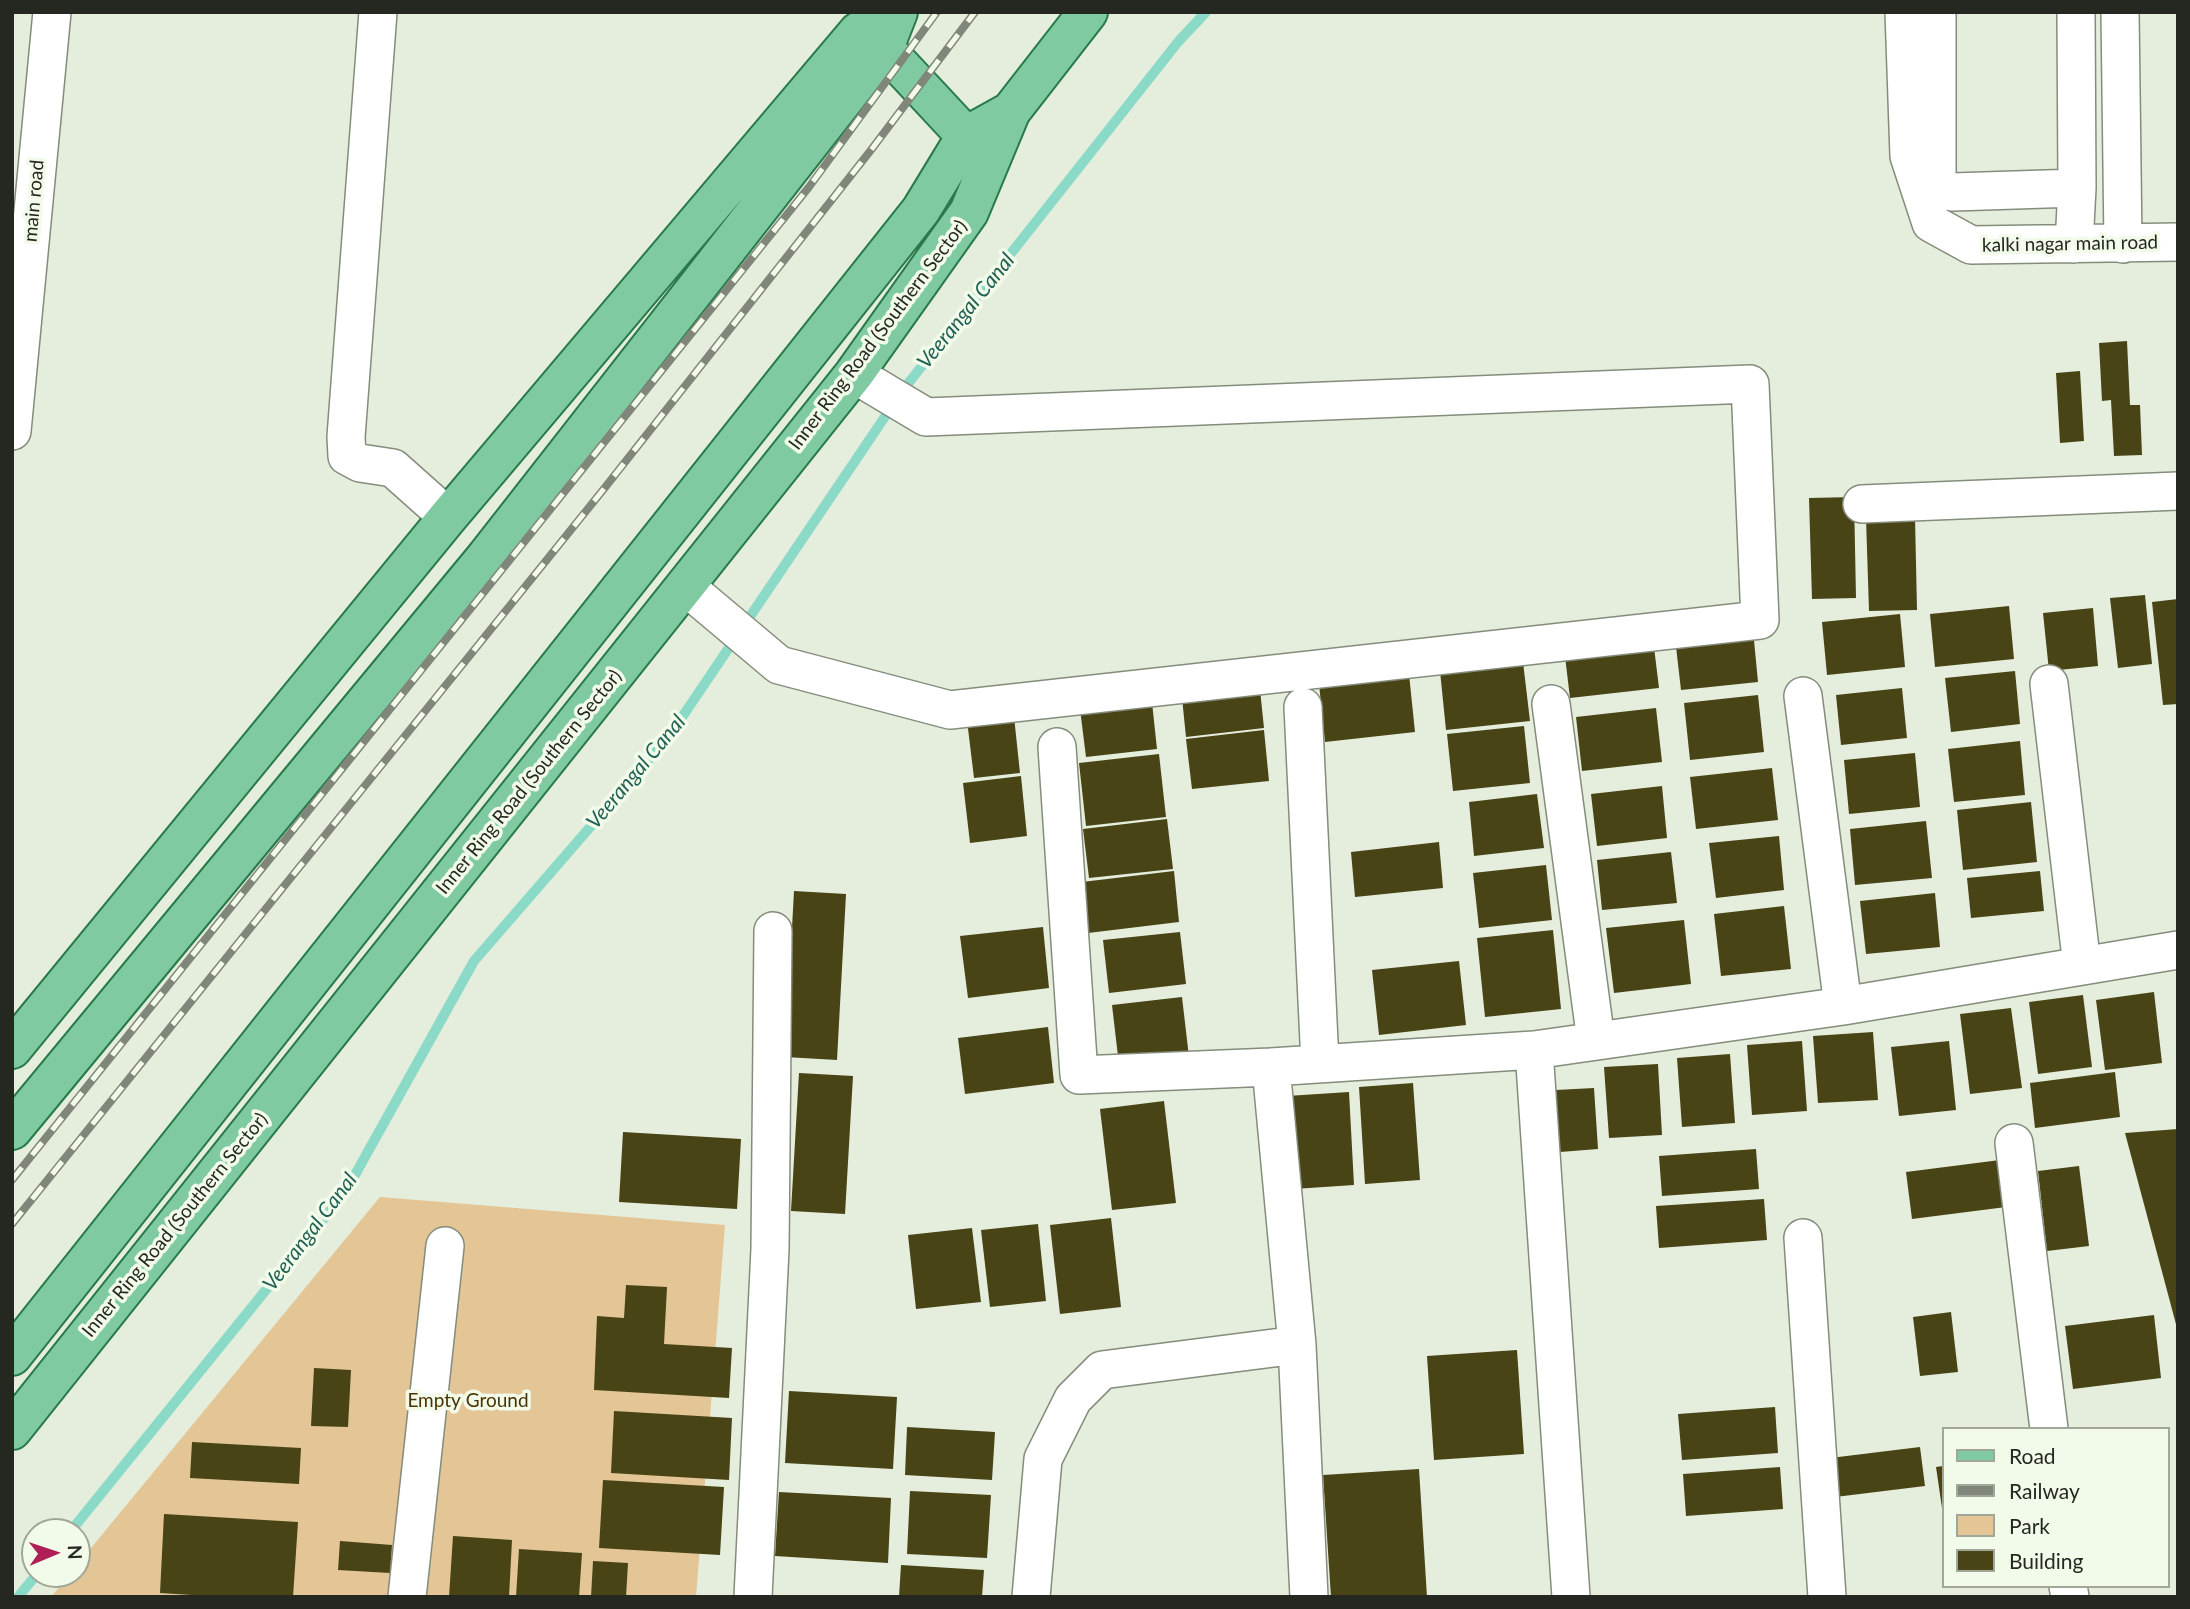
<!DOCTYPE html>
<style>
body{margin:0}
#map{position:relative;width:2190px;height:1609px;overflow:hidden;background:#e5eedc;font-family:Lato,sans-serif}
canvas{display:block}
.frame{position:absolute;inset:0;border:14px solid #252821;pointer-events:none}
.legend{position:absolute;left:1942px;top:1427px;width:228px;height:161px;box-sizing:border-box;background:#f2fbe9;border:2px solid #a0a799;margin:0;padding:9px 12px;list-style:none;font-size:21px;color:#252821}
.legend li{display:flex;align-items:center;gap:14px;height:35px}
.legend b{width:35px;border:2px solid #a0a799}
.north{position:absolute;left:21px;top:1518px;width:70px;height:70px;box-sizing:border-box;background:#f2fbe9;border:2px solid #a0a799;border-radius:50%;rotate:88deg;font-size:19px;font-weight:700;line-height:28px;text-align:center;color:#252821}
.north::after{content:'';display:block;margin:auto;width:24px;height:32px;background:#ae1f57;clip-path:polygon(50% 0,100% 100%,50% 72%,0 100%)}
</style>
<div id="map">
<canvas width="2190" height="1609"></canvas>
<div class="frame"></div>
<ul class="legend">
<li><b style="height:9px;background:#7fcaa0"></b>Road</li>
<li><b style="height:9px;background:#80867a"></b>Railway</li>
<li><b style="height:19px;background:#e3c596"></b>Park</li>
<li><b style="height:19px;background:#484415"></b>Building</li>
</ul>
<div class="north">N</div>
</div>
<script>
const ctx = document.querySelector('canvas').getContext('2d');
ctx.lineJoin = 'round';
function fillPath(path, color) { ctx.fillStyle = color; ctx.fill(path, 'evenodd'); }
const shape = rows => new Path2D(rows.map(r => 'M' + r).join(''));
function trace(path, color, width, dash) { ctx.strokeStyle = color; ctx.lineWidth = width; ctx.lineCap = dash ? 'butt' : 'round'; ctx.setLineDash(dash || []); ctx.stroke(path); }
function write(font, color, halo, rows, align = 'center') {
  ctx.font = font + ' Lato,sans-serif'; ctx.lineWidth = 7; ctx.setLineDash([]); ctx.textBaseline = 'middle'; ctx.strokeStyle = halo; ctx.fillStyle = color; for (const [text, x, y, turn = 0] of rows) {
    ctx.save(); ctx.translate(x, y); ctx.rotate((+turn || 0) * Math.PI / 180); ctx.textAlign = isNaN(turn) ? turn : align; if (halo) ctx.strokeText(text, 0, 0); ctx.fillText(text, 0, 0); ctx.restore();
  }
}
const green = shape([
 [380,1197,725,1225,696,1597,51,1597,70,1574,77,1574,77,1565]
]);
const stream = shape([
 [70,1532,346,1191,474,961,670,735,903,390,1178,42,1206,12],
 [18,1597,37,1574]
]);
const building = shape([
 [2127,341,2130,405,2140,405,2142,455,2114,456,2111,400,2102,401,2099,343],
 [2080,371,2084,441,2060,443,2056,373],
 [1854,497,1856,598,1812,599,1809,498],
 [1915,517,1917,610,1869,611,1866,518],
 [2145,595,2152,664,2118,668,2110,598],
 [2178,599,2178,704,2163,705,2152,602],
 [2009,606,2014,659,1935,667,1930,614],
 [2093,608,2098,666,2049,671,2043,613],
 [1900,614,1905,667,1827,675,1822,622],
 [1753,630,1758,682,1681,690,1675,638],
 [1653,639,1659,688,1570,698,1564,648],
 [1523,662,1530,721,1446,730,1440,671],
 [2015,671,2020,724,1951,732,1945,678],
 [1409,674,1415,732,1325,742,1319,684],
 [1259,680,1264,728,1186,737,1181,688],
 [1902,688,1907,738,1841,745,1836,695],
 [1151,693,1157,749,1086,757,1079,701],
 [1758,695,1764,752,1690,760,1684,703],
 [1013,707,1020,773,974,778,966,712],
 [1656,708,1662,762,1582,771,1576,717],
 [1524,726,1530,783,1453,791,1447,734],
 [1264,730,1269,781,1192,789,1186,739],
 [2020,741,2025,795,1954,802,1948,749],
 [1915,753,1920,807,1849,814,1844,760],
 [1159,754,1166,817,1086,826,1079,763],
 [1772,768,1778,820,1696,829,1690,777],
 [1021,776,1027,836,970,843,963,783],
 [1662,786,1667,838,1597,846,1591,794],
 [1537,794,1544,848,1474,856,1469,802],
 [2031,802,2037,862,1963,870,1957,810],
 [1167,819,1173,869,1089,878,1083,829],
 [1926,821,1932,878,1855,885,1850,829],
 [1779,836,1784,890,1716,898,1709,843],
 [1439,842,1443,888,1355,897,1351,852],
 [1671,852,1677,903,1602,910,1597,860],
 [1546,865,1552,920,1479,928,1473,873],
 [1174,871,1179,922,1088,933,1082,882],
 [2040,871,2044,911,1971,918,1967,878],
 [794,891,846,894,837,1060,785,1057],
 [1935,893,1940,947,1866,954,1860,901],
 [1784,906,1791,969,1721,976,1714,914],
 [1684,920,1691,984,1614,993,1606,928],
 [1043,927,1049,988,968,998,960,936],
 [1553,930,1561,1009,1485,1017,1477,938],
 [1180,932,1186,984,1109,993,1103,940],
 [1459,961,1466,1025,1379,1035,1372,970],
 [2154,992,2162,1063,2105,1070,2096,1000],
 [2083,995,2092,1067,2038,1074,2029,1002],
 [1182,997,1189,1057,1119,1065,1112,1005],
 [2011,1008,2022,1088,1970,1094,1960,1014],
 [1048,1027,1054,1083,965,1094,958,1038],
 [1873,1032,1878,1100,1818,1103,1813,1036],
 [1802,1041,1807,1111,1752,1115,1747,1045],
 [1949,1041,1956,1110,1899,1116,1891,1047],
 [1730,1054,1735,1123,1682,1127,1677,1058],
 [1658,1064,1662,1135,1609,1138,1604,1067],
 [2115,1072,2120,1117,2035,1128,2030,1083],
 [799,1073,853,1076,845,1214,791,1211],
 [1413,1083,1420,1180,1365,1184,1359,1087],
 [1594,1088,1598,1149,1560,1152,1556,1090],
 [1349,1092,1354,1185,1294,1189,1287,1096],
 [1164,1101,1176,1203,1112,1210,1100,1109],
 [2178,1129,2178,1328,2177,1328,2125,1133],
 [623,1132,741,1139,737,1209,619,1202],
 [1756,1149,1759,1189,1662,1196,1659,1156],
 [2000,1160,2006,1207,1912,1219,1906,1172],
 [2079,1166,2089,1246,2047,1251,2038,1171],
 [1764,1199,1767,1240,1659,1248,1656,1206],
 [1111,1218,1121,1307,1060,1314,1050,1225],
 [1038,1224,1046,1301,990,1307,981,1230],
 [972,1228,981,1302,916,1309,908,1235],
 [626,1285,667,1287,664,1344,732,1348,729,1398,594,1390,597,1316,624,1318],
 [1951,1312,1958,1372,1920,1376,1913,1317],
 [2154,1315,2161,1378,2073,1389,2065,1326],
 [1517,1350,1524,1454,1434,1460,1427,1356],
 [314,1368,351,1370,348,1427,311,1426],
 [789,1391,897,1397,893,1469,785,1463],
 [1775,1407,1778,1453,1682,1460,1678,1414],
 [614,1411,732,1418,729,1480,611,1473],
 [907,1427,995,1432,992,1480,905,1475],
 [192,1442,301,1448,299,1484,190,1478],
 [1920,1447,1925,1486,1827,1498,1822,1459],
 [1943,1466,1943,1508,1942,1508,1936,1467],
 [1780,1467,1783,1509,1686,1516,1683,1474],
 [1419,1469,1427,1597,1331,1597,1323,1475],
 [603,1480,724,1487,720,1555,599,1548],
 [910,1491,991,1495,987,1558,907,1554],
 [779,1492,891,1498,888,1563,775,1556],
 [164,1514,298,1522,293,1597,223,1597,160,1593],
 [453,1536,512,1540,509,1597,449,1597],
 [340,1541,392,1545,390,1573,338,1570],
 [519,1549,582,1553,579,1597,516,1597],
 [593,1561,628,1563,626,1597,591,1597],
 [901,1565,984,1570,982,1597,899,1597]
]);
const minor = shape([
 [378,12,346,437,347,456,360,463,393,468,448,517],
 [1904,12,1909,156,1931,223,1971,245,2178,242],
 [1937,12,1937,184,1943,190,1953,192,2077,188],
 [2120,12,2123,244],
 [2074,244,2077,188,2076,12],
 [12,431,52,12],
 [1862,504,2178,491],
 [685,586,779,665,950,710,1760,620,1750,384,926,417,854,374],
 [2049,684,2082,966],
 [1551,704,1596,1041],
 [1303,707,1320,1063],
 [1057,747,1079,1075,1271,1067,1534,1050,1843,1006,1803,696],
 [1843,1006,2178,950],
 [1534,1050,1571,1597],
 [1271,1067,1297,1345,1309,1597],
 [2014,1143,2049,1429],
 [1803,1238,1827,1597],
 [2068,1586,2070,1597],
 [407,1597,445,1246],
 [753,1597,770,1249,773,931],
 [1031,1597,1043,1459,1073,1399,1102,1370,1297,1345]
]);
const major = shape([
 [884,48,966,136],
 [12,1049,448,517,858,32,888,12],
 [12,1130,486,557,884,48,898,12],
 [12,1356,921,210,966,136,1011,111],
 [12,1430,854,374,969,212,1011,111,1088,12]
]);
const rail = shape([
 [12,1180,809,187,937,12],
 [12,1224,603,490,871,150,975,12]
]);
const streetNames = [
 ["main road",34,201,-85],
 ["kalki nagar main road",2070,244,-1],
 ["Inner Ring Road (Southern Sector)",878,335,-53],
 ["Inner Ring Road (Southern Sector)",529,782,-51],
 ["Inner Ring Road (Southern Sector)",175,1225,-51]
];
const parkNames = [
 ["Empty Ground",468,1401]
];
const waterNames = [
 ["Veerangal Canal",966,311,-51],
 ["Veerangal Canal",636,772,-50],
 ["Veerangal Canal",310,1232,-53]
];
fillPath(green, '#e3c596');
trace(stream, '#8bdac8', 10);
fillPath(building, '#484415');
trace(minor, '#848c7c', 40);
trace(major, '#287a4a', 42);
trace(minor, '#fff', 37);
trace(major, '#7fcaa0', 38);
trace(rail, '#80867a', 8);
trace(rail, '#f2fbe9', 5, [16]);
write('19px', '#252821', '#f2fbe9', streetNames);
write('19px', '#4a3203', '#f2fbe9', parkNames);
write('italic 21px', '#216155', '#f2fbe9', waterNames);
</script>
